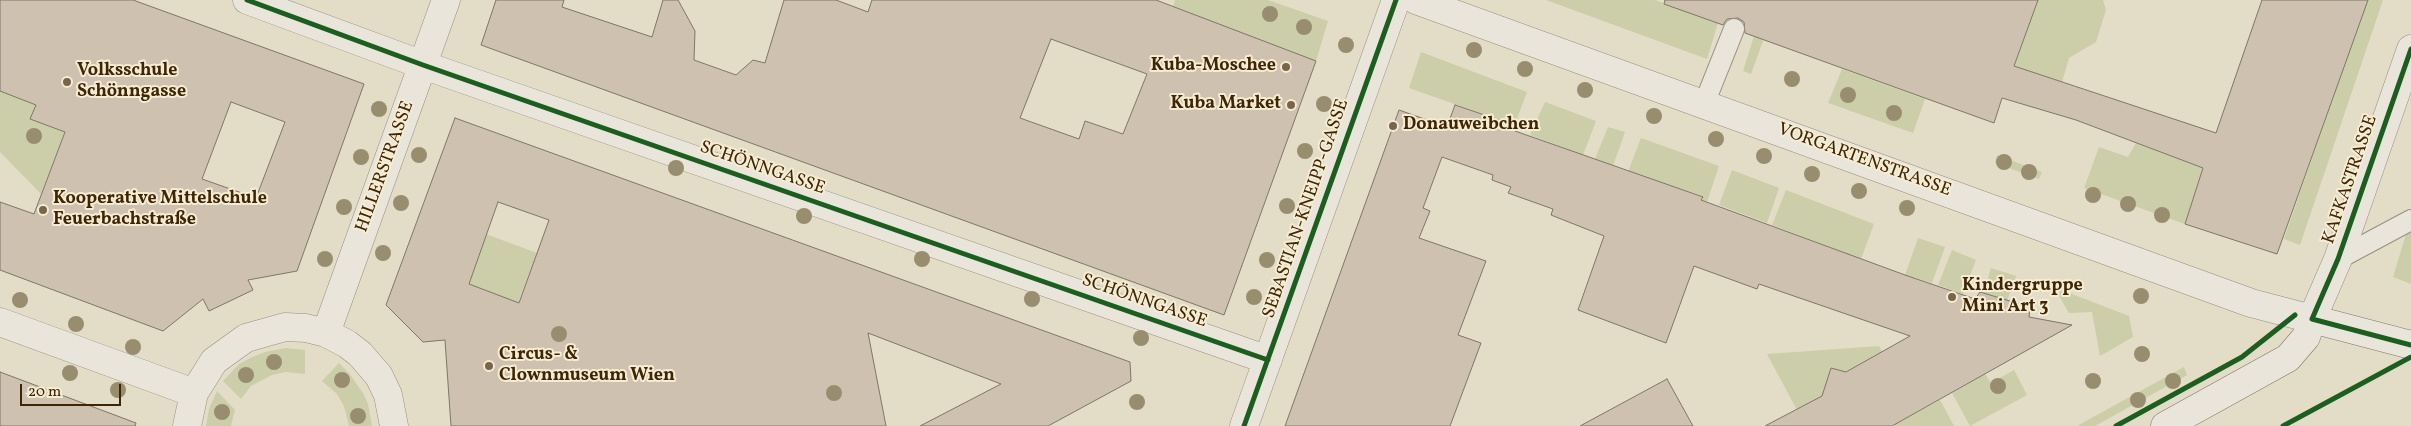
<!DOCTYPE html>
<meta charset="utf-8">
<style>
body{margin:0}
#map{position:relative;width:2411px;height:426px;overflow:hidden;background:#e3dcc7;font-family:Vollkorn,serif}
canvas{display:block}
.scale{position:absolute;left:20px;top:384px;width:101px;height:22px;box-sizing:border-box;border:2px solid #3e2506;border-top:0;padding-left:6px;font-size:15px;line-height:18px;white-space:nowrap;color:#3e2506;-webkit-text-stroke:4px #f5ecd3;paint-order:stroke}
</style>
<div id="map">
<canvas width="2411" height="426"></canvas>
<div class="scale">20 m</div>
</div>
<script>
const ctx = document.querySelector('canvas').getContext('2d');
ctx.lineJoin = 'round';
function fillPath(path, color) { ctx.fillStyle = color; ctx.fill(path, 'evenodd'); }
const shape = rows => new Path2D(rows.map(r => 'M' + r).join(''));
function trace(path, color, width, dash) { ctx.strokeStyle = color; ctx.lineWidth = width; ctx.lineCap = dash ? 'butt' : 'round'; ctx.setLineDash(dash || []); ctx.stroke(path); }
function write(font, color, halo, rows, align = 'center') {
  ctx.font = font + ' Vollkorn,serif'; ctx.lineWidth = 4; ctx.setLineDash([]); ctx.textBaseline = 'middle'; ctx.strokeStyle = halo; ctx.fillStyle = color; for (const [text, x, y, turn = 0] of rows) {
    ctx.save(); ctx.translate(x, y); ctx.rotate((+turn || 0) * Math.PI / 180); ctx.textAlign = isNaN(turn) ? turn : align; if (halo) ctx.strokeText(text, 0, 0); ctx.fillText(text, 0, 0); ctx.restore();
  }
}
const green = shape([
 [1175,0,1268,0,1328,21,1316,61,1173,7],
 [1546,0,1655,0,1718,23,1707,59],
 [1778,0,1751,74,1743,71,1754,36],
 [2038,0,2103,0,2106,10,2096,42,2069,58,2062,82,2014,66],
 [2367,0,2383,0,2300,245,2284,239],
 [1421,52,1527,92,1515,124,1517,126,1409,88],
 [1842,69,1925,99,1913,133,1828,103],
 [0,91,36,105,31,119,65,132,41,194,0,152],
 [1545,102,1596,121,1583,155,1530,135],
 [1608,127,1625,132,1613,166,1595,159],
 [1641,138,1719,166,1707,202,1701,199,1702,196,1628,172],
 [2136,143,2203,168,2185,224,2084,188,2099,147,2128,157],
 [1997,155,2042,172,2039,179,1995,163],
 [1732,170,1779,188,1767,223,1719,205],
 [1786,190,1874,224,1861,259,1772,225],
 [2411,232,2411,284,2393,277,2406,234],
 [486,234,537,253,518,303,465,296],
 [1918,238,1945,247,1932,283,1905,275],
 [1952,250,1976,260,1963,294,1938,285],
 [1991,268,2016,276,2007,301,1984,293],
 [2054,287,2129,316,2133,337,2100,356,2092,312,2069,313],
 [1879,346,1887,360,1853,368,1845,372,1836,370,1832,391,1797,410,1767,354],
 [286,348,305,350,305,374,286,372,272,375,251,386,241,399,223,381,239,364,250,358,265,352],
 [339,363,349,373,363,393,368,404,372,426,349,426,344,406,337,394,322,381],
 [2184,367,2187,375,2095,426,2077,426],
 [2014,370,2027,395,1970,426,1952,393,1985,374,1991,383],
 [217,391,235,410,231,426,206,426,209,409],
 [1940,400,1954,426,1892,426]
]);
const building = shape([
 [0,0,133,0,364,84,297,271,248,280,253,290,209,311,203,299,163,331,0,270,0,202,34,214,65,132,30,119,36,105,0,91,0,0],
 [231,102,285,122,256,198,202,179,231,102],
 [496,0,564,0,562,7,652,37,663,0,678,0,695,31,694,60,736,75,753,60,765,63,784,0,836,0,868,12,872,0,1156,0,1316,61,1224,315,481,45,496,0],
 [1051,39,1147,74,1123,134,1085,121,1079,139,1020,118,1051,39],
 [1665,0,2038,0,2014,66,2216,133,2262,0,2368,0,2277,254,2185,224,2203,168,2076,120,2002,98,1994,123,1745,33,1744,22,1738,18,1727,19,1723,25,1664,4,1665,0],
 [1455,105,1517,126,1515,131,1703,197,1701,200,1905,275,1975,299,1980,292,2030,307,2029,317,2072,325,1892,426,1765,426,1822,396,1831,368,1846,372,1910,336,1759,284,1757,289,1694,266,1666,343,1578,310,1604,236,1551,215,1553,209,1508,193,1511,187,1492,180,1493,175,1442,157,1423,208,1430,211,1419,238,1486,261,1458,335,1481,343,1450,426,1285,426,1399,110,1447,127,1455,105],
 [455,118,1130,362,1131,381,1048,426,920,426,1001,384,868,333,886,426,451,426,445,340,423,342,386,305,455,118],
 [498,202,549,220,519,303,469,284,498,202],
 [0,372,136,423,135,426,0,426,0,372],
 [1667,379,1693,426,1580,426,1667,379]
]);
const service = shape([
 [1704,104,1734,29],
 [2338,259,2411,220]
]);
const minor = shape([
 [247,0,423,65,1268,360],
 [2312,319,2338,259,2411,49],
 [0,322,194,393],
 [326,333,446,0],
 [187,426,194,393,214,361,246,338,285,327,306,328,326,333,347,344,360,354,379,376,388,395,394,426],
 [1244,426,1396,0]
]);
const tertiary = shape([
 [1416,0,2251,303,2312,319]
]);
const secondary = shape([
 [2165,426,2288,358,2306,337,2312,319,2411,345]
]);
const cycleway = shape([
 [247,0,423,65,1268,360],
 [2411,49,2338,259,2312,319,2411,345],
 [1244,426,1396,0],
 [2116,426,2242,357,2295,315],
 [2283,426,2411,357]
]);
const trees = [
 [1270,14],
 [1304,27],
 [1346,45],
 [1474,50],
 [1525,69],
 [1792,79],
 [1585,90],
 [1848,95],
 [1324,104],
 [379,109],
 [1894,113],
 [1654,116],
 [34,136],
 [1716,139],
 [1305,151],
 [419,155],
 [1764,156],
 [361,157],
 [2004,162],
 [676,168],
 [2029,172],
 [1812,174],
 [1859,191],
 [2093,195],
 [401,203],
 [2128,204],
 [1287,206],
 [344,207],
 [1907,208],
 [2162,215],
 [804,216],
 [383,253],
 [325,259],
 [922,259],
 [1267,260],
 [2141,296],
 [1254,297],
 [1032,299],
 [20,300],
 [76,324],
 [559,334],
 [1141,338],
 [133,347],
 [2142,354],
 [274,362],
 [70,373],
 [246,375],
 [342,380],
 [2093,381],
 [2173,381],
 [1998,386],
 [118,390],
 [834,393],
 [2138,400],
 [1137,402],
 [222,412],
 [358,416]
];
const markers = [
 [1286,67,5,"#78654a"],
 [67,82,5,"#78654a"],
 [1291,105,5,"#78654a"],
 [1393,126,5,"#78654a"],
 [43,210,5,"#78654a"],
 [1952,297,5,"#78654a"],
 [489,366,5,"#78654a"]
];
const poiNames = [
 ["Kuba-Moschee",1276,67,"right"],
 ["Volksschule",77,72],
 ["Schönngasse",77,93],
 ["Kuba Market",1281,105,"right"],
 ["Donauweibchen",1403,126],
 ["Kooperative Mittelschule",53,200],
 ["Feuerbachstraße",53,221],
 ["Kindergruppe",1962,287],
 ["Mini Art 3",1962,308],
 ["Circus- &",499,356],
 ["Clownmuseum Wien",499,377]
];
const streetNames = [
 ["VORGARTENSTRASSE",1864,161,20],
 ["HILLERSTRASSE",386,167,-70],
 ["SCHÖNNGASSE",762,169,19],
 ["KAFKASTRASSE",2351,180,-71],
 ["SEBASTIAN-KNEIPP-GASSE",1307,209,-71],
 ["SCHÖNNGASSE",1144,302,19]
];
fillPath(green, '#cccea9');
fillPath(building, '#cec1af');
trace(building, '#7e7667', 1);
trace(service, '#978f80', 22);
trace(minor, '#978f80', 29);
trace(tertiary, '#978f80', 29);
trace(secondary, '#7e7667', 29);
trace(service, '#e9e5db', 20);
trace(minor, '#e9e5db', 28);
trace(tertiary, '#e9e5db', 28);
trace(secondary, '#e9e5db', 28);
trace(cycleway, '#1b5e20', 5);
ctx.fillStyle = '#998d70';
for (const [x, y] of trees) { ctx.beginPath(); ctx.arc(x, y, 8, 0, 2 * Math.PI); ctx.fill(); }
for (const [x, y, r, color] of markers) { const dot = new Path2D(); dot.arc(x, y, r, 0, 2 * Math.PI); ctx.fillStyle = color; ctx.fill(dot); trace(dot, '#f5ecd3', 2); }
write('bold 18px', '#3e2506', '#f5ecd3', poiNames, 'left');
write('18px', '#3e2506', '#f5ecd3', streetNames);
</script>
